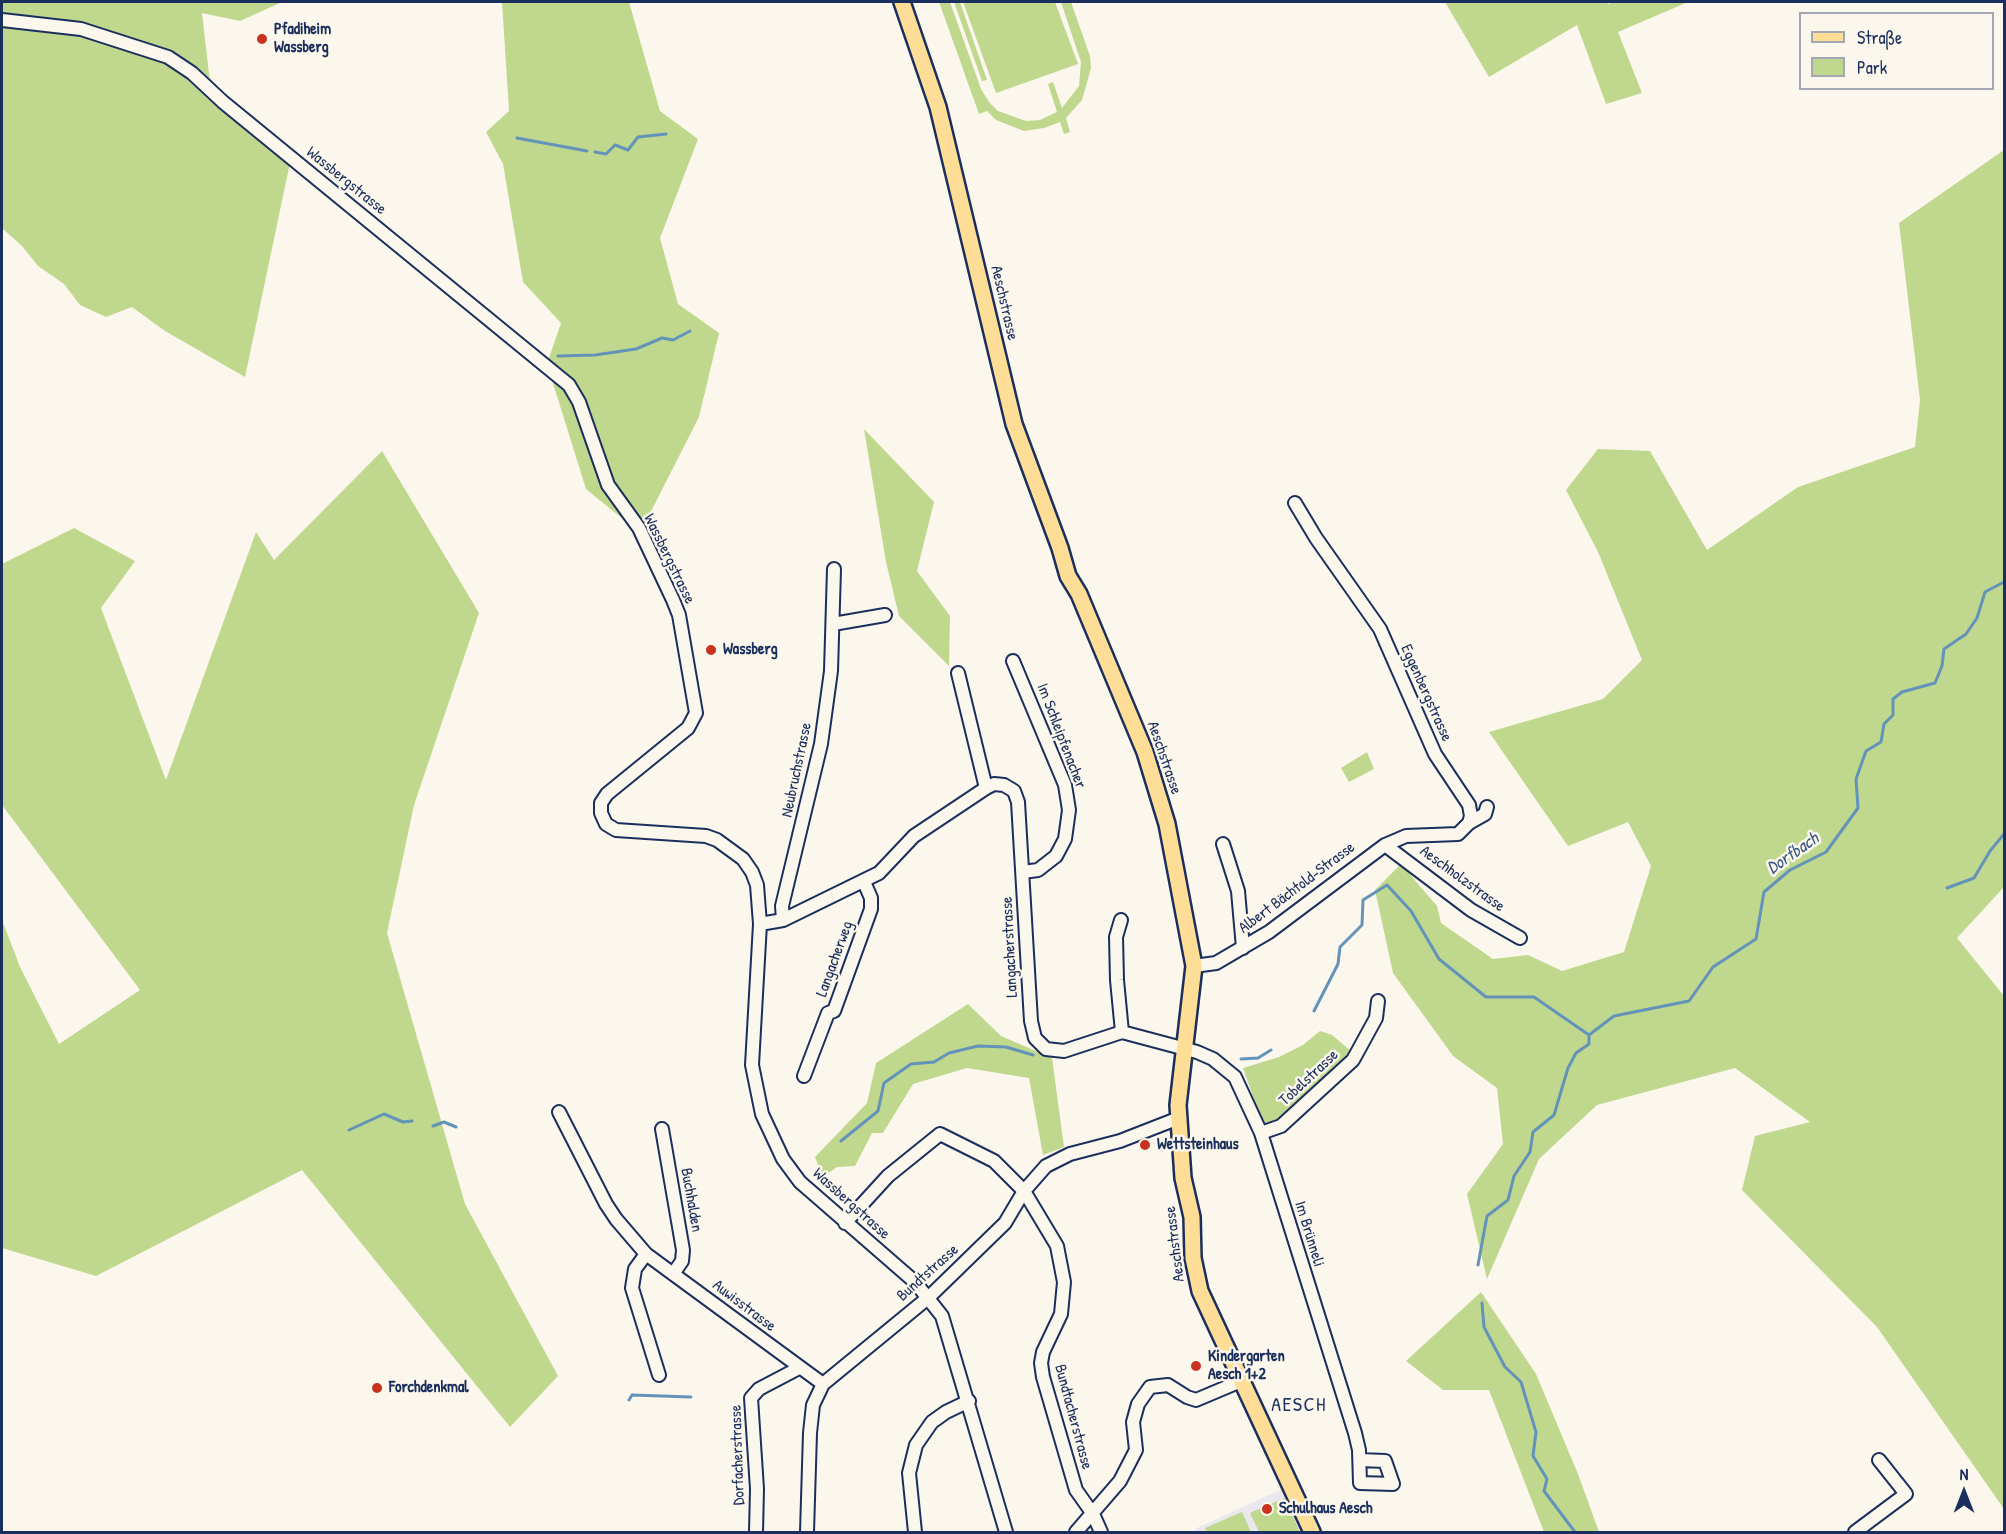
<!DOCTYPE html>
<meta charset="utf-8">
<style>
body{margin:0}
#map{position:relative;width:2006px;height:1534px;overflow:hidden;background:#fbf7ec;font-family:"Patrick Hand",sans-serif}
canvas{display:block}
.frame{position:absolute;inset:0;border:3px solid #1b2f5e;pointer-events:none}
.legend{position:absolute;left:1799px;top:12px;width:195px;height:78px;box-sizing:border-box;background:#fbf7ec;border:2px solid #a1a7b3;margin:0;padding:8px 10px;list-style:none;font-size:18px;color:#1b2f5e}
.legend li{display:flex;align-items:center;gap:12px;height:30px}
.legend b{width:30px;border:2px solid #a1a7b3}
.north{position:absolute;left:1934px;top:1462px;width:60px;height:60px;-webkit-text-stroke:4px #fbf7ec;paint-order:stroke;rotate:0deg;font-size:16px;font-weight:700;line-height:24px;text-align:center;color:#1b2f5e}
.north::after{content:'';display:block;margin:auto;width:21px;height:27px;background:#1b2f5e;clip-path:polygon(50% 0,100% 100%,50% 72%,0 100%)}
</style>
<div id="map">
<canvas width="2006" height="1534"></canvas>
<div class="frame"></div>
<ul class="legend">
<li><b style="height:8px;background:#fedd96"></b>Straße</li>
<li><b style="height:16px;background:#c0d88e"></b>Park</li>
</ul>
<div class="north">N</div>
</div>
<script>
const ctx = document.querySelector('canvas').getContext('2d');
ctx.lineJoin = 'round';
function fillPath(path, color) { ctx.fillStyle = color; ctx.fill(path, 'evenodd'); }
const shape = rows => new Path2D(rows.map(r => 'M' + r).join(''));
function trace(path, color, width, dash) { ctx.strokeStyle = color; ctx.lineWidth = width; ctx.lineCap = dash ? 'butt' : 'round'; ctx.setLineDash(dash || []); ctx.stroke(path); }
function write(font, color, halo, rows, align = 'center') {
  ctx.font = font + ' "Patrick Hand",sans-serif'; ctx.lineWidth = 5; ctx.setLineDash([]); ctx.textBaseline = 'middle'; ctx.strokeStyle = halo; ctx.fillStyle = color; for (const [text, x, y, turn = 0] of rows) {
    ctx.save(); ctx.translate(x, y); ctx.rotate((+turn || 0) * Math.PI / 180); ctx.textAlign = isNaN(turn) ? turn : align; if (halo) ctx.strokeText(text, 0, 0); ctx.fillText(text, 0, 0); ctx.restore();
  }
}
const built = shape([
 [1284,1488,1305,1532,1196,1532,1195,1529]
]);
const green = shape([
 [2,2,282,2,240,21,202,13,211,91,291,158,245,377,165,331,132,307,106,317,80,305,64,284,38,266,22,246,2,228],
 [502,2,629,2,660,111,698,139,660,238,678,304,719,333,699,417,640,533,586,489,547,364,561,323,523,282,503,164,486,132,509,111],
 [939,2,950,2,981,89,989,102,998,111,1026,121,1040,120,1057,112,1048,84,1053,82,1062,108,1079,86,1081,62,1061,2,1071,2,1090,56,1091,68,1082,100,1066,118,1070,132,1064,134,1060,122,1044,128,1024,131,996,120,987,111,979,114],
 [954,2,960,2,987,80,982,81],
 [963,2,1055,2,1078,64,996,93],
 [1445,2,1606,2,1608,4,1615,2,1688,2,1618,32,1642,93,1606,104,1577,25,1489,77],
 [2004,150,2004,887,1957,938,2004,996,2004,1509,1877,1327,1742,1190,1755,1136,1810,1122,1735,1068,1597,1105,1539,1159,1487,1279,1467,1194,1503,1144,1497,1088,1453,1056,1393,973,1375,890,1401,864,1437,906,1441,923,1493,959,1528,955,1562,971,1624,952,1651,866,1628,822,1568,846,1489,732,1603,699,1642,660,1598,552,1566,490,1598,449,1650,451,1707,550,1798,487,1915,447,1920,400,1899,223],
 [864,429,934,502,917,571,950,616,949,666,899,616,886,562],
 [382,451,479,613,414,805,387,933,465,1204,558,1376,510,1427,302,1170,96,1276,2,1248,2,920,20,967,59,1044,140,990,2,805,2,564,74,528,135,561,101,608,166,780,256,532,274,560],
 [1367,752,1374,769,1349,782,1341,768],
 [968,1004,1001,1036,1052,1058,1064,1147,1043,1155,1029,1078,967,1068,913,1084,883,1133,872,1133,855,1166,837,1167,823,1177,815,1157,867,1103,876,1063],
 [1320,1031,1332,1035,1352,1052,1283,1124,1264,1128,1243,1068,1279,1057,1303,1045],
 [1481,1292,1536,1374,1578,1474,1599,1532,1544,1532,1489,1390,1443,1390,1406,1361],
 [1284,1498,1300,1532,1259,1532,1250,1513],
 [1242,1512,1251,1532,1207,1532,1205,1528]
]);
const stream = shape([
 [517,138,587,151],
 [595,152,606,154,615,145,628,150,638,137,666,134],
 [558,356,595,355,636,349,662,338,673,340,690,331],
 [1947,888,1974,878,1990,851,2004,834],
 [1314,1011,1338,964,1340,947,1362,925,1363,900,1387,885,1411,911,1439,959,1486,997,1534,997,1589,1035],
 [1241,1059,1258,1058,1271,1050],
 [433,1126,444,1122,456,1127],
 [349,1130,384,1114,403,1122,412,1121],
 [841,1141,878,1111,884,1083,911,1064,934,1062,949,1053,978,1046,1006,1047,1033,1055],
 [1478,1265,1487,1216,1508,1200,1514,1176,1530,1152,1533,1132,1554,1115,1568,1068,1576,1053,1589,1044,1589,1035,1614,1016,1689,1001,1713,967,1756,939,1764,892,1790,870,1826,852,1858,808,1856,779,1866,751,1881,742,1884,724,1893,715,1893,699,1902,692,1935,683,1942,666,1944,649,1966,634,1977,618,1985,592,2004,582],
 [1482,1303,1484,1327,1505,1367,1521,1382,1536,1432,1533,1456,1547,1479,1544,1491,1575,1532],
 [629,1400,632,1395,691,1397]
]);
const minor = shape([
 [2,20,81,29,168,57,192,73,223,102,569,385,579,402,608,485,639,528,673,600,679,615,696,713,688,728,607,794,601,803,601,813,606,824,616,830,706,836,717,840,743,859,752,872,757,885,760,924,752,1065,762,1114,783,1159,800,1182,915,1282,942,1316,1006,1532],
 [833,624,885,615],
 [1013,661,1065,785,1069,810,1065,839,1056,856,1038,870,1023,872],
 [958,673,986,788],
 [1469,823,1485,814,1487,807],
 [1223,844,1238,891,1243,948],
 [1385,845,1471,910,1520,938],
 [783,920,782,906,821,744,831,671,834,569],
 [1121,920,1116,937,1117,980,1122,1032],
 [760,924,783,920,879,873,914,836,986,788,994,784,1004,785,1014,791,1018,802,1031,1021,1035,1038,1046,1049,1064,1051,1122,1032,1197,1052,1213,1059,1235,1077,1261,1133,1355,1433,1359,1450,1360,1483,1393,1484,1385,1461,1360,1460],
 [1194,966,1216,963,1269,932,1385,845,1406,836,1458,834,1469,823,1471,816,1469,805,1435,754,1380,629,1316,538,1295,503],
 [804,1076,828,1013,834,1011,871,909,871,898,864,882],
 [559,1112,606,1204,616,1219,646,1254,823,1384],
 [662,1129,683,1250,682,1261,673,1274],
 [1261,1133,1281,1126,1353,1060,1376,1018,1378,1001],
 [845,1223,888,1176,940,1134,994,1161,1024,1191,1057,1246,1064,1282,1061,1314,1043,1352,1041,1363,1043,1377,1076,1490,1093,1514,1101,1532],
 [646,1254,635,1269,632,1288,659,1375],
 [756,1532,757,1489,751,1398,759,1389,799,1368],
 [807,1532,810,1433,813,1405,823,1384,929,1297,1005,1223,1024,1191,1046,1166,1070,1154,1120,1141,1179,1118],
 [915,1532,909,1473,916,1445,932,1422,946,1412,969,1401],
 [1076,1532,1120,1481,1136,1450,1133,1422,1138,1404,1150,1387,1168,1385,1187,1397,1196,1400,1241,1381],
 [1855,1532,1906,1494,1879,1460]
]);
const major = shape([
 [902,2,938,107,1014,424,1060,548,1068,576,1079,594,1145,752,1167,824,1194,966,1178,1105,1183,1178,1192,1217,1193,1258,1200,1291,1312,1532]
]);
const markers = [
 [262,39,6,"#c8321e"],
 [711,650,6,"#c8321e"],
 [1145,1145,6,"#c8321e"],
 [1196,1366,6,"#c8321e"],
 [377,1388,6,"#c8321e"],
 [1267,1509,6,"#c8321e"]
];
const poiNames = [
 ["Pfadiheim",274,30],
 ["Wassberg",274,48],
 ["Wassberg",723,650],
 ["Wettsteinhaus",1157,1145],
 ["Kindergarten",1208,1357],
 ["Aesch 1+2",1208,1375],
 ["Forchdenkmal",389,1388],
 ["Schulhaus Aesch",1279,1509]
];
const streetNames = [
 ["Wassbergstrasse",346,181,39],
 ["Aeschstrasse",1004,303,77],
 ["Wassbergstrasse",669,559,64],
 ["Eggenbergstrasse",1426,693,66],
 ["Im Schleipfenacher",1061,736,69],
 ["Aeschstrasse",1164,758,71],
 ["Neubruchstrasse",797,770,-78],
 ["Aeschholzstrasse",1462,879,36],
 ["Albert Bächtold-Strasse",1297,888,-37],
 ["Langacherstrasse",1010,947,-93],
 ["Langacherweg",835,959,-70],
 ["Tobelstrasse",1309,1078,-43],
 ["Buchhalden",691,1200,80],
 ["Wassbergstrasse",851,1204,42],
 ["Im Brünneli",1309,1234,73],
 ["Aeschstrasse",1175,1244,-97],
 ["Bundtstrasse",928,1273,-42],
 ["Auwisstrasse",744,1306,37],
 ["Bundtacherstrasse",1073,1417,75],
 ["Dorfacherstrasse",738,1455,-92]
];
const waterNames = [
 ["Dorfbach",1793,854,-35]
];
const quarterNames = [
 ["AESCH",1299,1406]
];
fillPath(built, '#ebe7ef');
fillPath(green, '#c0d88e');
trace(stream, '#6493ba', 3);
trace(minor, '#1b2f5e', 16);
trace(major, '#1b2f5e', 20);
trace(minor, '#fbf7ec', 12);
trace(major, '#fedd96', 15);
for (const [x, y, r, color] of markers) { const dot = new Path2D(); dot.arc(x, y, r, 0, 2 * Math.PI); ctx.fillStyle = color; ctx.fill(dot); trace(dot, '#fbf7ec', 2); }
write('bold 16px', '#1b2f5e', '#fbf7ec', poiNames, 'left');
write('16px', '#1b2f5e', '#fbf7ec', streetNames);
write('italic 18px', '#3a5884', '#fbf7ec', waterNames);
ctx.letterSpacing = '1.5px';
write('20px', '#1b2f5e', '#fbf7ec', quarterNames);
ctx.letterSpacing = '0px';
</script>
